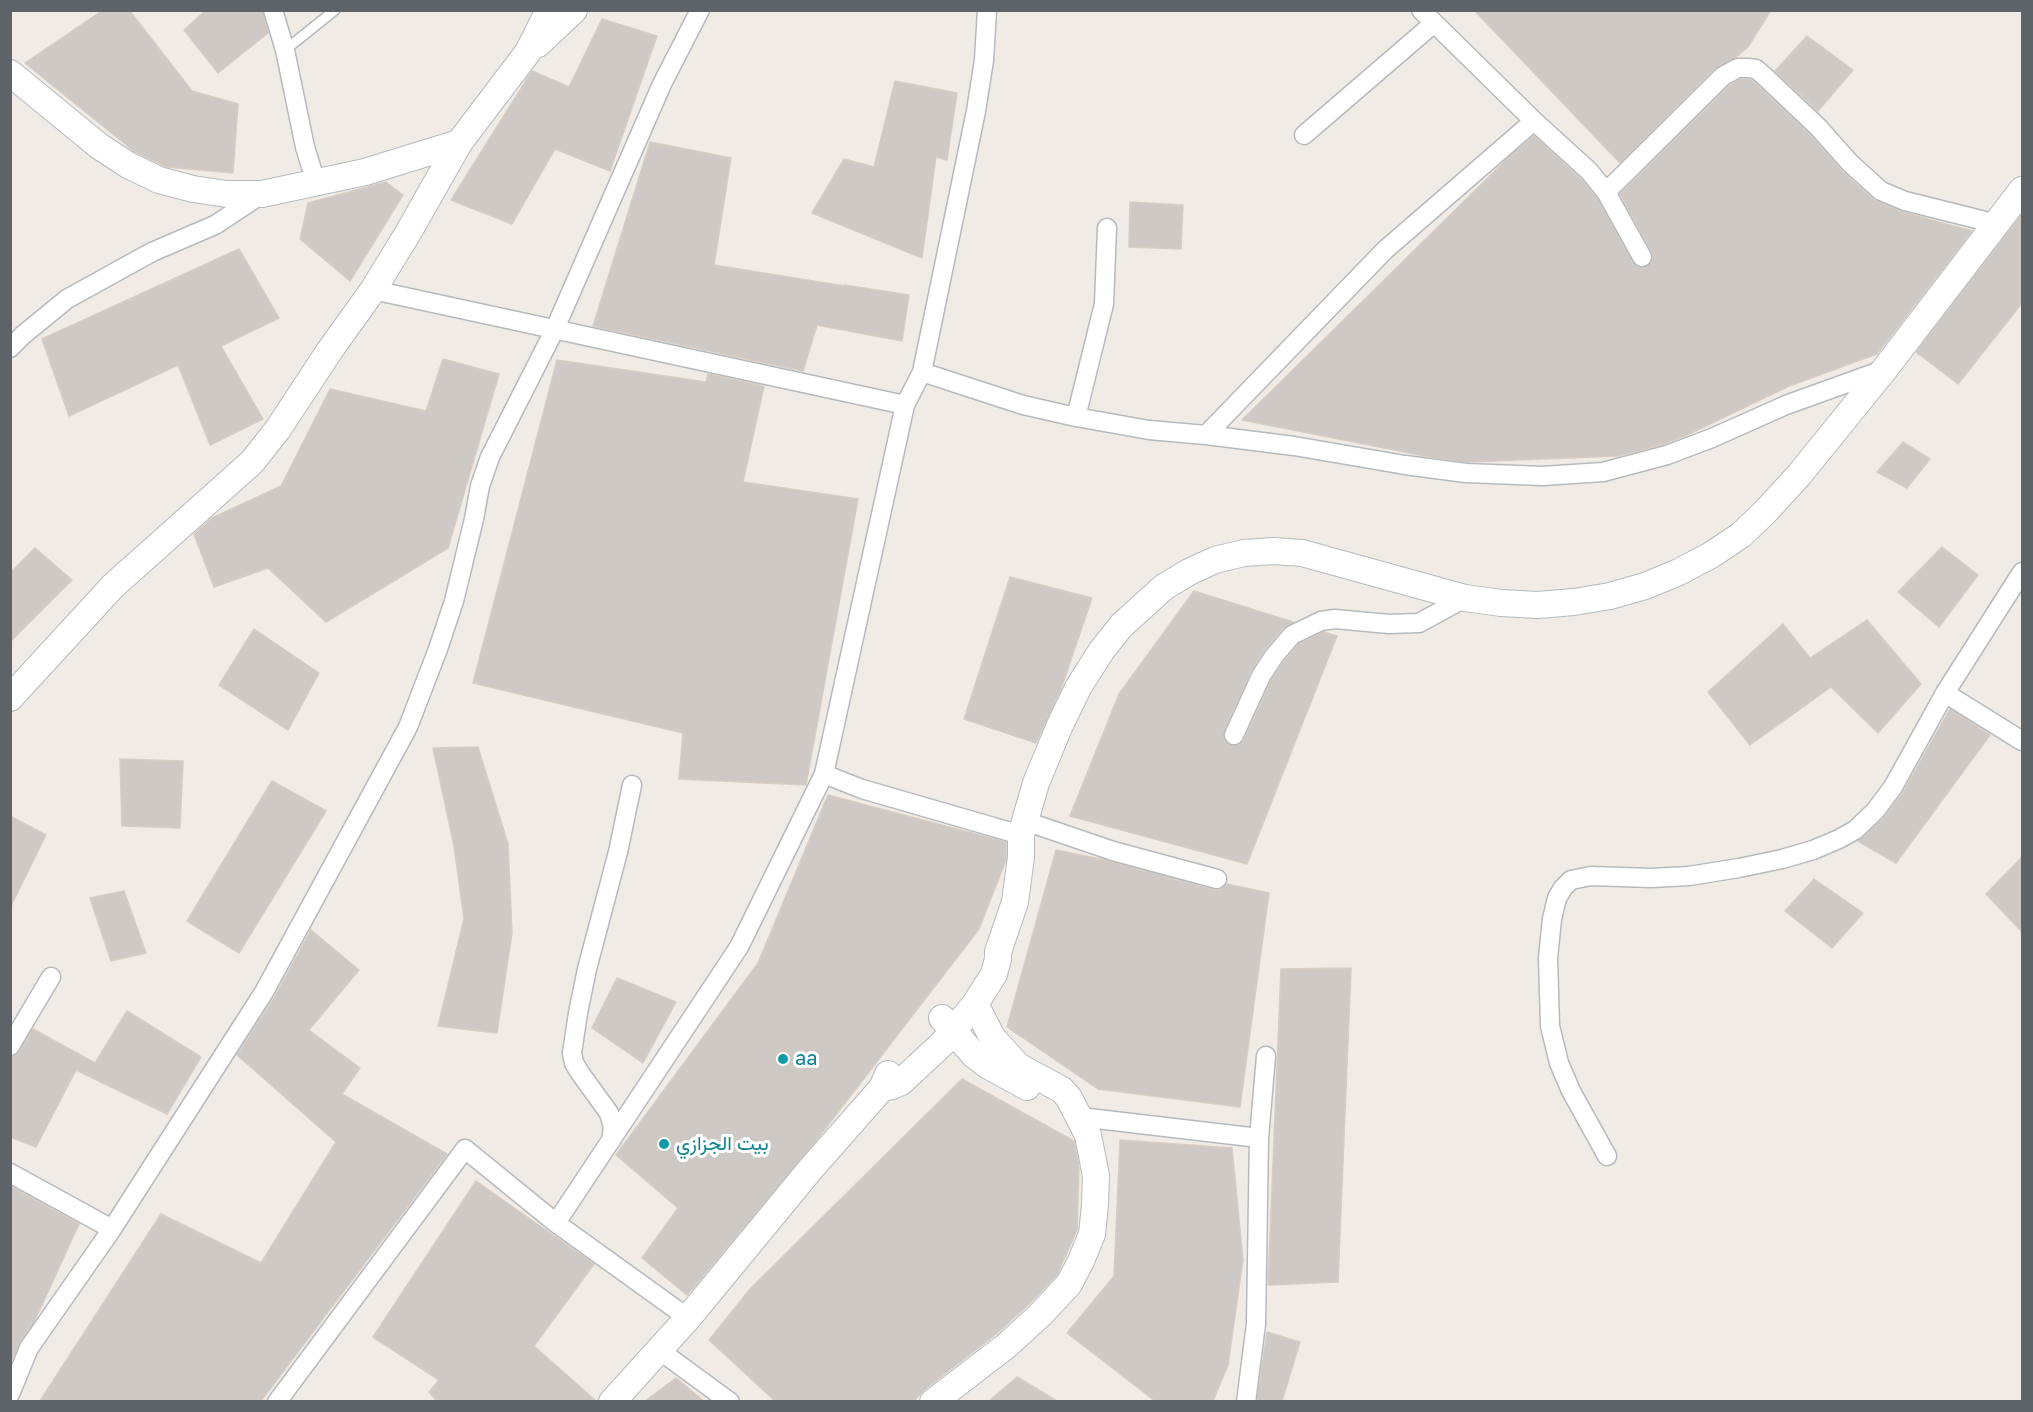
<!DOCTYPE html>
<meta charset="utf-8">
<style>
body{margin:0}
#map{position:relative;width:2033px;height:1412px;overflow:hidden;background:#f0ece5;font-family:"Golos Text",sans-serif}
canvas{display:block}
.frame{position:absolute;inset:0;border:12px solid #5d6367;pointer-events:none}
</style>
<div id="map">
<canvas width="2033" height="1412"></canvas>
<div class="frame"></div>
</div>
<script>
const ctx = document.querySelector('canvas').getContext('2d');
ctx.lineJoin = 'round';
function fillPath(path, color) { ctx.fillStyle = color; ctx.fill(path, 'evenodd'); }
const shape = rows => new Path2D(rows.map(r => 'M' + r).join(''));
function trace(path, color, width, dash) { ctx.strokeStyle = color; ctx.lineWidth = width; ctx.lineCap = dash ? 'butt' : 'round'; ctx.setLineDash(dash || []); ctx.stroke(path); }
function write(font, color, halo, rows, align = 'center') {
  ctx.font = font + ' "Golos Text",Vazirmatn,sans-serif'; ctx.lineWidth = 6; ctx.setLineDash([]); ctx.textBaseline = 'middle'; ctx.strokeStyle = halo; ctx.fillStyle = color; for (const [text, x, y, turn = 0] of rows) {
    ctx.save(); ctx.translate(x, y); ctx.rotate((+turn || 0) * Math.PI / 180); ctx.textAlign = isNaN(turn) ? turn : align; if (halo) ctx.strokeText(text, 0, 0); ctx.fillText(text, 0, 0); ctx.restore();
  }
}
const building = shape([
 [103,10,129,10,192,91,238,104,233,173,167,167,135,152,25,63,103,10],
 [206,10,262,10,268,33,218,73,184,30,206,10],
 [1474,10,1771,10,1748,47,1735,58,1715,68,1620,163,1474,10],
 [602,19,657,36,610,171,555,149,512,224,451,200,532,71,569,87,602,19],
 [1807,36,1853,70,1818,111,1775,71,1807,36],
 [1741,79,1751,80,1754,82,1810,135,1842,171,1874,200,1902,212,1972,231,1877,354,1789,386,1687,435,1664,444,1618,456,1467,462,1430,457,1242,420,1508,158,1534,136,1581,179,1597,198,1633,263,1641,268,1648,266,1653,258,1652,252,1620,194,1730,85,1741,79],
 [895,81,957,93,947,160,936,157,922,258,812,213,844,159,874,167,895,81],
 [650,142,731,158,714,265,844,286,844,285,909,295,902,341,817,325,803,371,593,326,650,142],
 [386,182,403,195,350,281,300,239,308,203,386,182],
 [1130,202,1183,205,1181,249,1129,247,1130,202],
 [2022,214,2022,303,1958,384,1916,352,2022,214],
 [239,249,279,318,221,346,263,419,210,445,178,365,69,416,42,339,239,249],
 [443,359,499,374,448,548,326,622,268,568,214,587,194,534,212,518,281,486,330,389,426,411,443,359],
 [557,360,706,382,708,374,764,386,743,482,858,499,806,785,679,779,683,733,473,683,557,360],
 [1903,442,1930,459,1907,488,1877,472,1903,442],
 [1942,547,1978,575,1939,627,1898,592,1942,547],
 [35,548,72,580,10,642,10,573,35,548],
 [1010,577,1092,598,1061,689,1036,743,964,719,1010,577],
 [1194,591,1293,622,1283,628,1265,649,1251,671,1224,731,1225,741,1230,745,1240,744,1244,740,1271,681,1283,663,1299,644,1324,632,1337,636,1247,864,1070,816,1119,694,1194,591],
 [1867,620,1921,684,1878,733,1831,687,1750,745,1708,692,1783,624,1810,658,1867,620],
 [254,629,319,673,288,730,219,685,254,629],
 [1950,709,1990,735,1896,863,1858,841,1883,819,1902,794,1950,709],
 [478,747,508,844,512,933,497,1033,438,1026,464,919,454,846,433,748,478,747],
 [120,759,183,761,180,828,122,826,120,759],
 [272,781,326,811,239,953,187,921,272,781],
 [828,795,1006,842,1006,860,979,929,815,1142,687,1295,642,1258,678,1208,616,1155,758,963,828,795],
 [10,816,46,835,10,908,10,816],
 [1056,850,1105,860,1214,890,1220,890,1227,884,1269,893,1240,1107,1098,1089,1007,1027,1056,850],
 [2022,857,2022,932,1986,894,2022,857],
 [1814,879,1863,913,1832,948,1785,911,1814,879],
 [124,891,146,953,111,961,90,898,124,891],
 [311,930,359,970,309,1030,360,1068,342,1094,447,1154,261,1401,40,1401,161,1214,261,1263,336,1142,237,1055,274,998,311,930],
 [1351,968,1338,1282,1268,1285,1281,969,1351,968],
 [617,978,676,1002,643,1063,592,1028,617,978],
 [127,1011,201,1057,167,1114,76,1070,36,1147,10,1137,10,1057,19,1052,33,1029,95,1063,127,1011],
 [962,1079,1074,1141,1079,1167,1077,1230,1057,1275,1029,1304,996,1334,924,1390,914,1401,775,1401,709,1340,751,1288,962,1079],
 [1120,1140,1232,1148,1243,1260,1228,1365,1213,1401,1155,1401,1067,1333,1114,1276,1120,1140],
 [476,1181,594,1264,534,1346,596,1401,437,1401,429,1392,439,1380,373,1337,476,1181],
 [10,1186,79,1224,35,1320,20,1342,10,1363,10,1186],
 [1267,1332,1300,1342,1282,1401,1257,1401,1267,1332],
 [1017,1377,1057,1401,989,1401,1017,1377],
 [676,1378,704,1401,645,1401,676,1378]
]);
const lane = shape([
 [285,50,335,10]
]);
const street = shape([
 [273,10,285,50,305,147,316,183],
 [1421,10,1534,121,1589,171,1606,192,1642,257],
 [1304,135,1433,24],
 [1606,192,1723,76,1738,68,1748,68,1756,69,1763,75,1818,127,1850,163,1881,191,1905,201,1997,224],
 [373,290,905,405],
 [10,348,23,335,67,299,152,252,215,225,262,194],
 [922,372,1023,405,1076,417,1149,430,1206,435,1294,446,1405,465,1466,473,1543,476,1603,472,1667,455,1712,438,1786,405,1883,370],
 [1076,417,1104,304,1107,228],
 [1206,435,1385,250,1534,121],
 [1945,693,2022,741],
 [1234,735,1261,676,1274,656,1292,635,1321,621,1335,619,1389,624,1419,623,1465,598],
 [824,774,862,789,1021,835],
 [1025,821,1113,851,1217,879],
 [10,1046,51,977],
 [1080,1117,1259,1138],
 [611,1141,613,1127,609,1113,580,1073,574,1063,572,1053,578,1013,587,969,618,852,632,785],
 [1607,1156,1571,1091,1559,1063,1550,1026,1548,958,1552,919,1557,898,1563,888,1571,880,1591,876,1651,878,1689,876,1739,868,1782,859,1813,850,1839,839,1855,830,1875,811,1893,787,1945,693,2022,572],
 [10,1173,112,1229],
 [556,1223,739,947,824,774,905,405,922,372,976,111,984,60,987,10],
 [659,1350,730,1402],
 [10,1394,29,1348,112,1229,264,992,408,727,438,649,454,601,474,519,480,486,490,457,554,331,662,84,700,10],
 [277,1402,465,1149,556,1223,688,1318],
 [1246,1402,1256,1324,1259,1138,1266,1056]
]);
const secondary = shape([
 [538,44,574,10],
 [10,73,99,146,128,165,159,180,193,189,227,194,262,194,365,172,459,143],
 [10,698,113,586,252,462,278,429,330,350,373,290,408,233,459,143,528,52,549,10],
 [942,1018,974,1055,987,1065,1027,1087],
 [882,1088,892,1086,901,1082,944,1042,975,1004,994,974,998,959,998,952,1015,902,1021,857,1021,835,1036,783,1060,725,1079,686,1102,650,1122,625,1164,587,1189,572,1215,560,1244,553,1273,551,1302,553,1465,598,1501,603,1538,605,1574,602,1610,596,1645,586,1679,572,1711,555,1741,535,1766,511,1799,475,1884,370,2022,190],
 [612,1402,688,1318,809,1171,882,1088,888,1074],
 [933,1402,1006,1346,1040,1315,1069,1284,1081,1261,1092,1234,1095,1205,1096,1176,1088,1135,1069,1098,1062,1090,1018,1066,992,1037,975,1004]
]);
const markers = [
 [783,1059,6,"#0f9aa8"],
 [664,1144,6,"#0f9aa8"]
];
const cultureNames = [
 ["aa",795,1059],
 ["بيت الجزازي",676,1144]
];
fillPath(building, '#cec9c4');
trace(building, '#d6ccc3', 1.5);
trace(lane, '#b6babd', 12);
trace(street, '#b6babd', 21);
trace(secondary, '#b4babe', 28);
trace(lane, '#fff', 9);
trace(street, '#fff', 18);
trace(secondary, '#fff', 26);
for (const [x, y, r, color] of markers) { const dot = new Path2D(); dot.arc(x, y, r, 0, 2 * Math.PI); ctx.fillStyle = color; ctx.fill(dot); trace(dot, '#fff', 2); }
write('20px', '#0d838f', '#fff', cultureNames, 'left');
</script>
